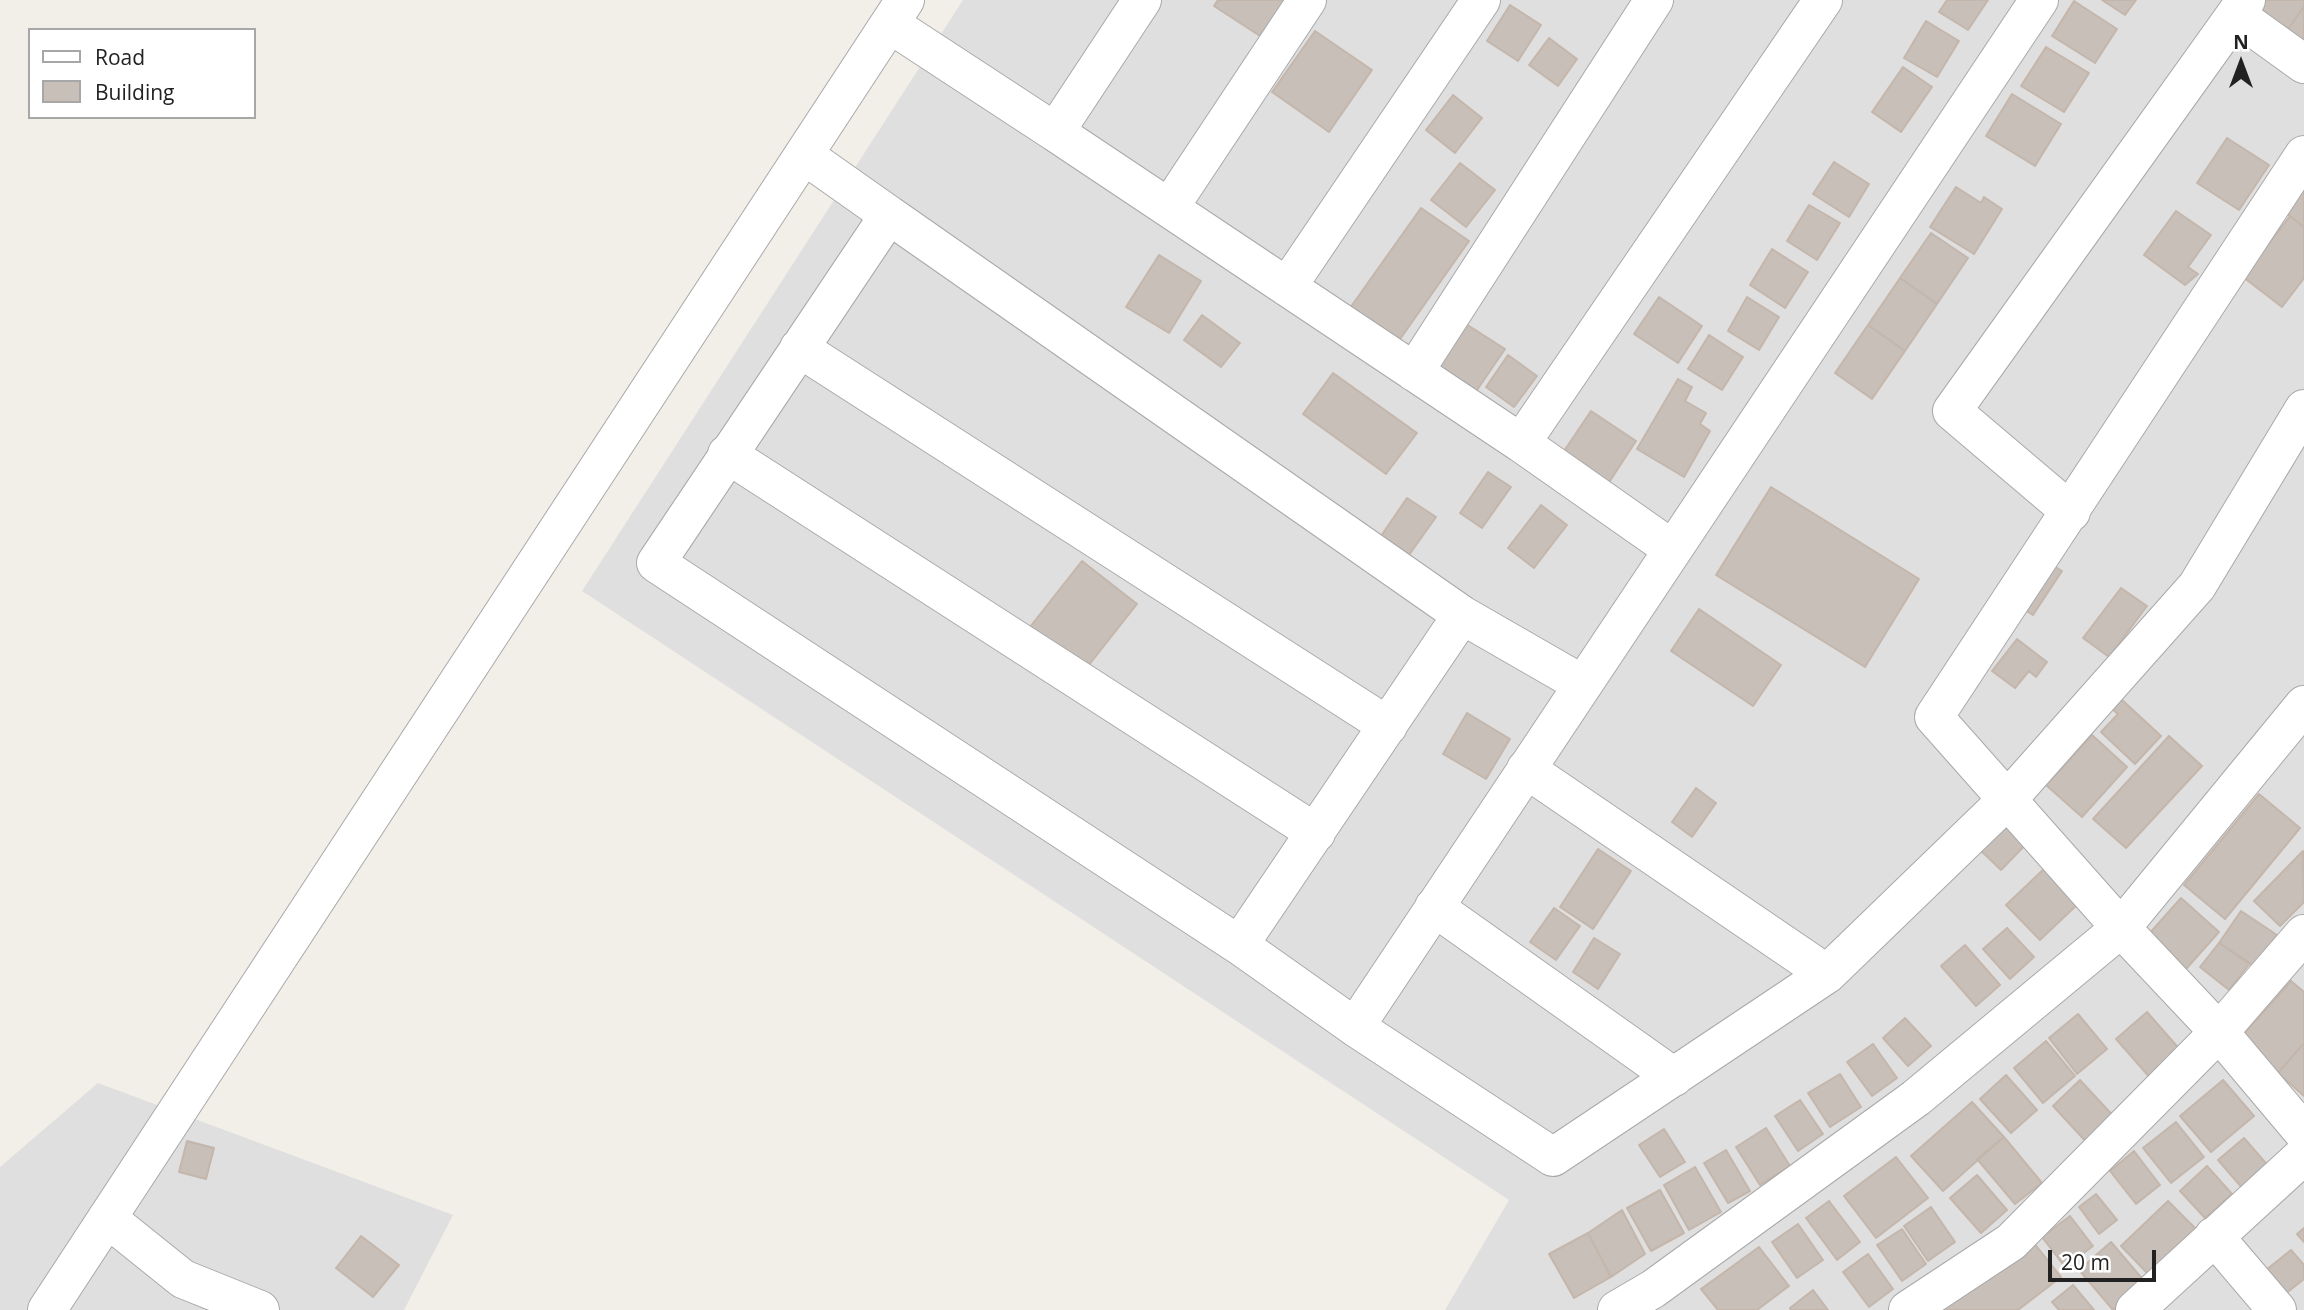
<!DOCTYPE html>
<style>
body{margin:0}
#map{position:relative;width:2304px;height:1310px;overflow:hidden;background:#f2efe9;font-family:"Open Sans",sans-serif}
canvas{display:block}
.legend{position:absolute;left:28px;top:28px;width:228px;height:91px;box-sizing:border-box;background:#fff;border:2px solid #a7a7a7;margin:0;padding:9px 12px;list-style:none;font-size:21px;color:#222}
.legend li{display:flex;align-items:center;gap:14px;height:35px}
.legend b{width:35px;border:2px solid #a7a7a7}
.north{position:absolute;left:2206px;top:28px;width:70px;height:70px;-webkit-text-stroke:5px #fff;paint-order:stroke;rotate:0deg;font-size:19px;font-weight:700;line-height:28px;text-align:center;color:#222}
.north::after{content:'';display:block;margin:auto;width:24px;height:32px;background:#222;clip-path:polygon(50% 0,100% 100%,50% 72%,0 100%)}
.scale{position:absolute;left:2048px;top:1250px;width:108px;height:32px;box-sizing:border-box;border:4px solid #222;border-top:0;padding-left:9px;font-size:21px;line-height:24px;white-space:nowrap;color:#222;-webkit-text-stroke:5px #fff;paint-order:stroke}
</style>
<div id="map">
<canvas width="2304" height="1310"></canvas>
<ul class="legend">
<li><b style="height:9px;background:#fff"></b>Road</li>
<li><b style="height:19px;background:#c7bfb8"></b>Building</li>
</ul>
<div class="north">N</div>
<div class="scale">20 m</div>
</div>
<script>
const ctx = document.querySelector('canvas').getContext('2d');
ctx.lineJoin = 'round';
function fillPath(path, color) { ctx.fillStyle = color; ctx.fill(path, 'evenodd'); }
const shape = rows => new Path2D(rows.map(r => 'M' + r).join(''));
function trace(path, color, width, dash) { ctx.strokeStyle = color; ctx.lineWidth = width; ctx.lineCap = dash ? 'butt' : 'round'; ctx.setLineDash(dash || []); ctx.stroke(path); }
const residential = shape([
 [963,0,2304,0,2304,1310,1445,1310,1509,1200,582,591],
 [98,1083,453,1215,404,1310,0,1310,0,1167]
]);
const building = shape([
 [1218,0,1285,0,1260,36,1214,6,1218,0],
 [1947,0,1988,0,1968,30,1939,12,1947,0],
 [2102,0,2136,0,2125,15,2102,0],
 [2253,0,2304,0,2304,6,2281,40,2253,0],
 [2074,1,2117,29,2095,63,2052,36,2074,1],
 [1510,5,1541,25,1518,61,1487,41,1510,5],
 [2304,6,2304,55,2281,40,2304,6],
 [1926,21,1959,41,1937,77,1904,58,1926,21],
 [1315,31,1372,70,1329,132,1272,92,1315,31],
 [1549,38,1577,59,1558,86,1529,65,1549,38],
 [2046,47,2089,73,2064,112,2021,86,2046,47],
 [1903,67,1932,87,1901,132,1872,112,1903,67],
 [2012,94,2061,124,2035,166,1986,136,2012,94],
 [1453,95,1482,118,1455,153,1426,130,1453,95],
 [2227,138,2269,165,2239,210,2197,183,2227,138],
 [1834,162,1869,184,1849,217,1813,194,1834,162],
 [1460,163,1495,190,1466,227,1431,200,1460,163],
 [1956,187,1981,203,1984,197,2002,209,1974,254,1930,227,1956,187],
 [2304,190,2304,227,2286,213,2304,190],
 [1809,205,1840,223,1817,260,1787,241,1809,205],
 [1421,208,1469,241,1398,342,1350,308,1421,208],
 [2176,211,2211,235,2188,267,2198,274,2185,285,2144,255,2176,211],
 [2290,216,2304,227,2304,278,2282,307,2243,277,2290,216],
 [1931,233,1968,258,1937,304,1900,278,1931,233],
 [1772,249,1808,272,1785,308,1750,285,1772,249],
 [1159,255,1201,281,1169,333,1126,307,1159,255],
 [1900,278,1937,304,1905,351,1868,325,1900,278],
 [1659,297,1702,326,1678,363,1634,334,1659,297],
 [1747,297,1779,317,1759,350,1728,331,1747,297],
 [1202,315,1240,343,1221,367,1184,340,1202,315],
 [1466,324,1505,349,1475,393,1436,368,1466,324],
 [1868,325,1905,351,1872,399,1835,373,1868,325],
 [1709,335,1743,357,1722,390,1688,369,1709,335],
 [1508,355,1537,376,1514,407,1486,387,1508,355],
 [1333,373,1417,433,1386,474,1303,414,1333,373],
 [1678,379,1692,387,1685,401,1706,413,1700,424,1710,431,1684,477,1637,449,1678,379],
 [1591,411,1636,441,1606,487,1560,457,1591,411],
 [1488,472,1511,487,1482,528,1460,513,1488,472],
 [1771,487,1919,579,1865,667,1716,575,1771,487],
 [1407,498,1436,517,1409,555,1381,536,1407,498],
 [1541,505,1567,525,1534,568,1508,548,1541,505],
 [1082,561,1137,604,1081,675,1026,632,1082,561],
 [2049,563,2062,571,2033,615,2020,607,2049,563],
 [2121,588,2147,606,2109,657,2083,638,2121,588],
 [1699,609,1781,665,1753,706,1671,651,1699,609],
 [2017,639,2047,662,2036,677,2029,671,2015,688,1992,671,2017,639],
 [2120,698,2161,736,2135,764,2101,732,2118,714,2111,708,2120,698],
 [1467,713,1510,739,1486,779,1443,754,1467,713],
 [2092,735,2127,767,2082,817,2046,785,2092,735],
 [2169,736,2202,766,2126,848,2093,819,2169,736],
 [1696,788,1716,803,1692,837,1672,822,1696,788],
 [2259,794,2300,828,2225,919,2184,885,2259,794],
 [2009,815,2033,837,2001,870,1977,847,2009,815],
 [1598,849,1631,871,1593,929,1560,907,1598,849],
 [2303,851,2304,902,2280,926,2254,901,2303,851],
 [2046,867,2080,902,2040,940,2006,905,2046,867],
 [2181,898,2219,932,2186,969,2148,935,2181,898],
 [1554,908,1580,926,1556,960,1530,942,1554,908],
 [2241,911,2277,935,2254,967,2219,943,2241,911],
 [2007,928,2034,957,2010,979,1983,949,2007,928],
 [1594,938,1620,954,1598,989,1573,972,1594,938],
 [2219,943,2250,963,2229,990,2200,967,2219,943],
 [1965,945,2000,985,1976,1006,1941,966,1965,945],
 [2291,981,2304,992,2304,1043,2278,1073,2239,1039,2291,981],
 [2147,1012,2183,1053,2152,1080,2116,1039,2147,1012],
 [2078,1014,2107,1049,2077,1074,2049,1038,2078,1014],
 [1905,1018,1931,1046,1908,1066,1883,1038,1905,1018],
 [2046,1041,2075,1076,2043,1103,2014,1068,2046,1041],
 [2304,1043,2304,1096,2278,1073,2304,1043],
 [1873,1044,1897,1078,1872,1096,1847,1062,1873,1044],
 [1840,1074,1861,1107,1830,1127,1808,1093,1840,1074],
 [2006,1075,2037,1110,2011,1133,1980,1099,2006,1075],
 [2080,1080,2118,1121,2090,1146,2053,1106,2080,1080],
 [2223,1080,2254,1116,2211,1152,2180,1116,2223,1080],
 [1800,1100,1823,1134,1798,1151,1775,1116,1800,1100],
 [1972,1102,2004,1137,1943,1191,1911,1156,1972,1102],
 [2176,1122,2204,1157,2171,1183,2143,1148,2176,1122],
 [1766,1128,1790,1166,1760,1185,1736,1147,1766,1128],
 [1664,1129,1685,1162,1660,1177,1639,1145,1664,1129],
 [2004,1137,2042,1183,2015,1204,1977,1159,2004,1137],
 [2244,1138,2270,1168,2244,1190,2218,1160,2244,1138],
 [187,1141,214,1148,206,1179,179,1172,187,1141],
 [1726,1150,1750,1191,1728,1203,1704,1163,1726,1150],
 [2134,1151,2160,1185,2136,1204,2110,1171,2134,1151],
 [1896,1157,1928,1198,1876,1238,1844,1196,1896,1157],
 [2207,1166,2232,1194,2205,1218,2180,1191,2207,1166],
 [1695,1167,1721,1212,1689,1230,1664,1185,1695,1167],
 [1977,1175,2007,1210,1981,1233,1950,1198,1977,1175],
 [1660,1190,1684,1233,1651,1251,1627,1208,1660,1190],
 [2096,1194,2117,1220,2099,1234,2079,1207,2096,1194],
 [1829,1201,1860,1242,1837,1260,1806,1218,1829,1201],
 [2168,1201,2197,1230,2150,1276,2121,1246,2168,1201],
 [1931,1207,1955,1242,1928,1261,1904,1226,1931,1207],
 [1622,1210,1645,1254,1611,1277,1588,1233,1622,1210],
 [2070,1216,2093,1246,2065,1267,2042,1237,2070,1216],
 [1798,1224,1823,1260,1797,1278,1772,1242,1798,1224],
 [2304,1228,2304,1242,2297,1234,2304,1228],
 [1902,1229,1926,1264,1902,1281,1877,1245,1902,1229],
 [1588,1233,1611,1277,1574,1298,1549,1254,1588,1233],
 [361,1236,399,1265,373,1297,336,1268,361,1236],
 [2030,1238,2061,1277,2018,1310,1938,1310,2030,1238],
 [2111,1242,2145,1282,2113,1310,2079,1270,2111,1242],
 [1759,1247,1789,1286,1757,1310,1718,1310,1701,1289,1759,1247],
 [2291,1250,2304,1265,2304,1279,2280,1298,2261,1274,2291,1250],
 [1868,1254,1893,1289,1869,1307,1843,1272,1868,1254],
 [2073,1285,2094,1310,2059,1310,2052,1302,2073,1285],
 [1813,1290,1828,1310,1791,1310,1790,1308,1813,1290]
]);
const minor = shape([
 [1142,0,1055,132,1521,443,1672,549],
 [2236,15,2304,64],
 [890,24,1055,132],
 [804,155,889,215],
 [2304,155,1934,717,2121,928,2219,1032,2304,1133],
 [1169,208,1307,0],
 [1287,287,1481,0],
 [799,348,1388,726],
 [1414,372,1654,0],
 [1521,443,1823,0],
 [727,454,1316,833],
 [2071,512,1952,411,2246,0],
 [1582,684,1462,615,889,215,656,563,1239,945,1355,1027,1553,1157,1827,974,2007,800,2197,586,2304,409],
 [1526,769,1827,974],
 [1434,907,1674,1077],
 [1239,945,1462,615],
 [1355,1027,2039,0],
 [107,1218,183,1279,260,1310],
 [2214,1236,2277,1310],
 [47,1310,905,0],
 [1617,1310,1653,1289,1916,1098,2121,928,2304,705],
 [1908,1310,2011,1242,2219,1032,2304,934],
 [2135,1310,2304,1155]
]);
fillPath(residential, '#e0dfdf');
fillPath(building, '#c7bfb8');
trace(building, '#c4b6ab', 2);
trace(minor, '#a9a9a9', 40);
trace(minor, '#fff', 38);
</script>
